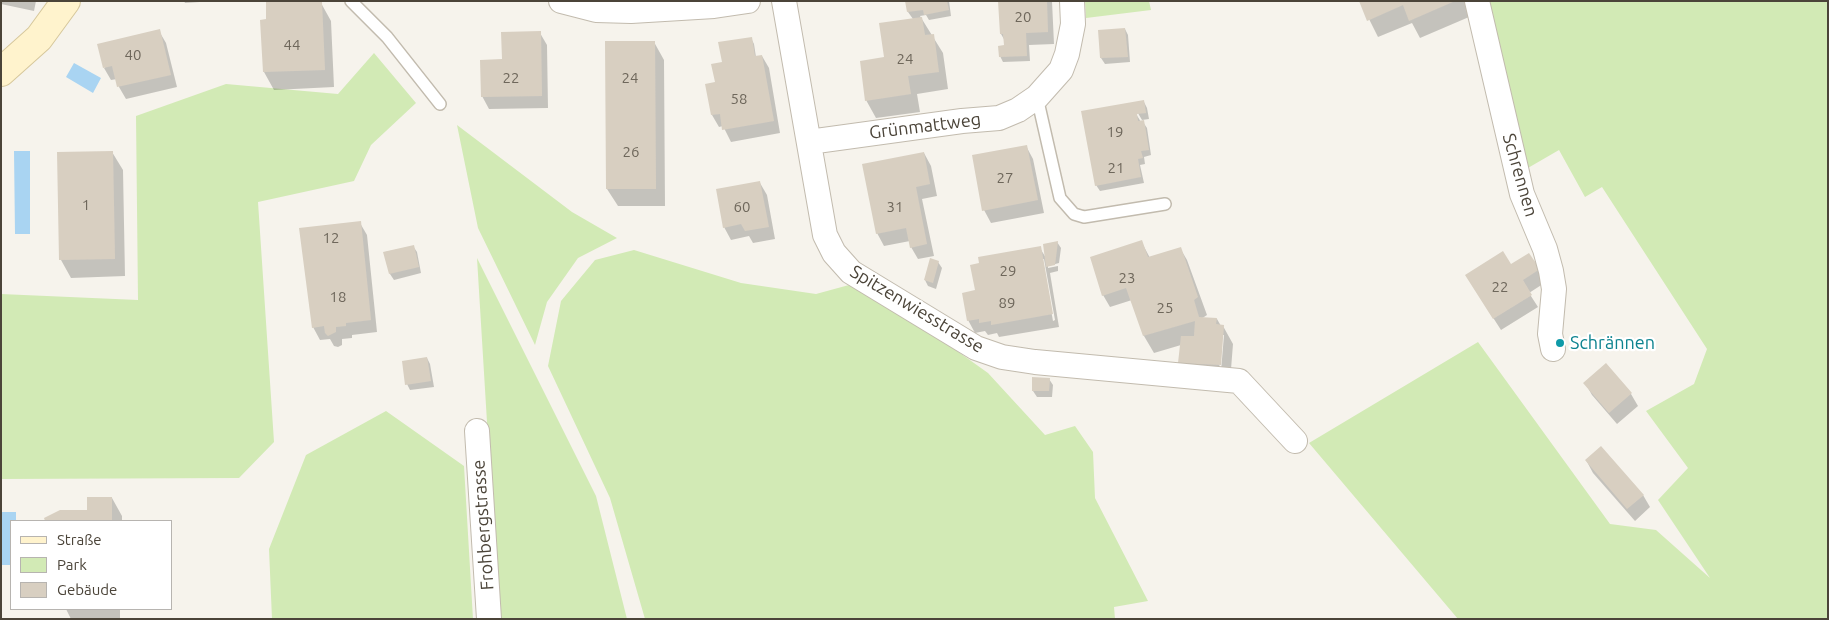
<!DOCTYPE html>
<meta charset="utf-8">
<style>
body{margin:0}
#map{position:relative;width:1829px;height:620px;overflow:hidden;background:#f6f3ec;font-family:Ubuntu,sans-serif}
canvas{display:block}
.frame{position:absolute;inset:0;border:2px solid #4b4439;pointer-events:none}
.legend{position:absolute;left:10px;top:520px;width:162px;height:90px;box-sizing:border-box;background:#fff;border:1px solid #b7b4b0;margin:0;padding:6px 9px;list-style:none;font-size:15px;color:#4b4439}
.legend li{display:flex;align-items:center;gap:10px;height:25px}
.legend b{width:25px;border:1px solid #b7b4b0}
</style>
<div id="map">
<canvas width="1829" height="620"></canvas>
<div class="frame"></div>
<ul class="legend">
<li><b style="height:6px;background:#fff3cd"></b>Straße</li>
<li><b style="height:14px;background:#d2eab5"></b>Park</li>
<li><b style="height:14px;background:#d8cfc1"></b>Gebäude</li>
</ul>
</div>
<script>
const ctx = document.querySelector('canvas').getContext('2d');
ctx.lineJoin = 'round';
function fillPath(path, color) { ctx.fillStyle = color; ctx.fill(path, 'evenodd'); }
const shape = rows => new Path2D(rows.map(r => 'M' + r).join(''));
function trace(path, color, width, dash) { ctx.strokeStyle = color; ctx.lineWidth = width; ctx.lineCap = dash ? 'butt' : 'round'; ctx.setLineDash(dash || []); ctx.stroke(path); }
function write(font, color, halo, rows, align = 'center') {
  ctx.font = font + ' Ubuntu,sans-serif'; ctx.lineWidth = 4.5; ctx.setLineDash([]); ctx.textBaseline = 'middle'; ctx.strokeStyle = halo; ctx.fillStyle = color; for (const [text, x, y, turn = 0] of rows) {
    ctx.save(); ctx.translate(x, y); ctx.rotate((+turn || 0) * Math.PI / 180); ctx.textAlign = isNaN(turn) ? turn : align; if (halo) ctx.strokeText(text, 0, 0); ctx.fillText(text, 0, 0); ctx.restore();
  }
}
const green = shape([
 [1085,1,1149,1,1151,10,1086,18],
 [1484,1,1828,1,1828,619,1458,619,1309,443,1478,342,1610,524,1656,530,1710,578,1658,500,1688,468,1646,411,1694,384,1707,349,1602,187,1585,197,1559,150,1521,172],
 [374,53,416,103,371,145,354,181,258,202,274,442,239,478,1,479,1,294,138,300,136,116,226,84,338,94],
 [457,125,572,212,617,238,578,258,547,302,535,345,478,228],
 [634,250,741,283,816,294,849,285,898,309,988,373,1045,435,1075,426,1093,452,1095,498,1148,601,1114,607,1115,619,645,619,610,498,548,366,561,301,595,260],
 [477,258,596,496,627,619,499,619],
 [386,411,464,466,473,619,272,619,269,549,306,455]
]);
const water = shape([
 [74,63,101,78,93,93,66,77],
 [14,151,30,151,30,234,15,234],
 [2,512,16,512,16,521,11,521,11,565,2,565]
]);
const shadow = shape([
 [1,1,36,1,34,11,1,4],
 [184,1,215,1,185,3],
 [267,1,319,1,321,3,331,21,334,87,274,90,264,72,268,20],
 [907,1,949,1,951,16,929,20,926,15,920,16,943,53,948,89,917,94,920,112,876,118,866,100,886,58,913,19,908,12],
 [1000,1,1052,1,1054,44,1029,45,1030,61,1003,62,1000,56,1005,47,1005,41,1001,34],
 [1360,1,1469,1,1469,17,1420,38,1412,23,1378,37],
 [1125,29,1128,35,1130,62,1105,64,1101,58,1099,31],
 [159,31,166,43,177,87,126,99,119,87,117,79,111,80,104,68],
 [540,33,547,45,548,108,489,109,482,96,503,60],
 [751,38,754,44,756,57,762,56,769,68,780,133,731,142,723,126,719,127,712,115,707,85,717,83,724,63],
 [654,42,664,60,665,206,618,206,607,189],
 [1144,102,1147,108,1149,119,1142,120,1135,108,1133,109,1141,122,1143,122,1147,128,1151,155,1144,157,1145,164,1140,165,1144,183,1100,191,1096,185,1083,112],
 [1026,146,1033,159,1044,213,991,223,984,210],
 [112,152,123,170,125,276,71,278,61,260,58,153],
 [924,153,931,166,937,196,922,199,934,256,918,259,911,247,910,241,884,246,877,233],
 [760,183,767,195,775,239,753,243,749,236,731,240,724,227],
 [360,223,367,235,377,332,352,335,352,338,342,339,342,345,338,347,334,346,330,339,320,340,313,327],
 [1141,241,1150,258,1180,248,1187,260,1207,315,1201,319,1217,319,1221,326,1223,326,1233,344,1230,382,1189,380,1179,362,1181,345,1154,353,1144,336,1132,300,1110,307,1103,295],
 [1222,335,1224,335,1221,371,1219,371],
 [1057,242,1061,248,1059,263,1048,266,1048,268,1058,266,1058,271,1050,273,1059,327,999,337,997,333,988,335,985,331,975,333,968,320,976,291,1040,248,1046,258],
 [1042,259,1044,259,1055,320,1053,321],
 [413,246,417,252,421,273,394,280,390,274,385,252],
 [938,262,942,268,936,289,928,286,925,280],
 [1511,266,1539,270,1546,282,1529,293,1538,307,1501,330,1474,288],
 [427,358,430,364,434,387,410,390,407,384],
 [1606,365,1631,394,1638,406,1617,424,1592,395,1585,383],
 [1049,379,1053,385,1052,397,1037,397,1033,391],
 [1586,460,1643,495,1650,507,1635,521,1593,473],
 [112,498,122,516,122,521,46,521,46,519,88,511],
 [66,609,120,609,120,619,71,619]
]);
const building = shape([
 [266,1,322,2,325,70,263,72,260,20,266,19],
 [905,1,947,1,949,10,924,15,923,10,907,12],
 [998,1,1047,1,1048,32,1026,33,1027,56,999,57,998,46,1004,45,1003,34,1000,34],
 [1359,1,1455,1,1409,21,1403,5,1367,21],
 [922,17,925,35,934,34,939,72,908,76,911,94,865,101,860,61,884,57,879,23],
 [1125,28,1128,57,1100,58,1098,30],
 [160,29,171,75,117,87,112,66,103,68,97,44],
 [541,31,542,96,481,97,480,60,502,59,501,32],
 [752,37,755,56,762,55,774,121,722,130,720,114,711,115,705,84,715,82,711,64,722,62,718,42],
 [605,41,655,41,656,189,606,189],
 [1144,100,1146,113,1137,114,1138,121,1144,120,1149,150,1141,151,1143,158,1138,159,1141,177,1095,186,1081,111],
 [1027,145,1038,200,982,211,972,155],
 [113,151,115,259,59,260,57,152],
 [924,152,930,184,916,187,927,244,910,248,906,228,876,234,862,164],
 [760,181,769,227,745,231,741,224,723,228,716,189],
 [361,221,371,320,346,323,346,326,336,327,336,332,328,336,325,333,324,326,312,328,299,228],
 [1142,240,1148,257,1181,247,1198,297,1194,300,1199,317,1217,318,1216,324,1224,325,1221,365,1178,363,1181,336,1194,336,1195,321,1143,336,1126,288,1102,296,1090,257],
 [1058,241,1055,265,1046,267,1043,244],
 [414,245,419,267,389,274,383,252],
 [1041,246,1053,314,991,325,991,321,979,323,979,319,967,321,962,293,975,290,970,265,979,263,978,257],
 [1503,251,1511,264,1529,253,1540,269,1523,280,1532,295,1493,319,1465,275],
 [930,258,939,261,933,283,924,280],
 [427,357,431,381,405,385,402,361],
 [1606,363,1632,393,1609,413,1583,383],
 [1032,377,1050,378,1049,391,1032,391],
 [1601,446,1644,495,1627,509,1585,460],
 [87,497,112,497,112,521,45,521,44,518,60,510,87,510]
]);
const lane = shape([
 [351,1,387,37,440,104],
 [1037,97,1060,198,1074,214,1084,217,1165,204]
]);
const street = shape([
 [561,1,596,10,631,11,714,6,748,1],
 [784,1,825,235,834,253,851,272,976,348,1002,357,1035,362,1239,381,1295,441],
 [1477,1,1522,194,1545,249,1551,271,1554,289,1550,334,1553,349],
 [809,142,962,121,999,118,1018,110,1037,97,1061,70,1067,54,1073,24,1072,1],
 [477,431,489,619]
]);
const secondary = shape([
 [1,72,39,38,66,1]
]);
const markers = [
 [1560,343,5,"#0f9aa8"]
];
const numberNames = [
 ["20",1023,17],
 ["44",292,45],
 ["40",133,55],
 ["24",905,59],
 ["22",511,78],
 ["24",630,78],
 ["58",739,99],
 ["19",1115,132],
 ["26",631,152],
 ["21",1116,168],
 ["27",1005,178],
 ["1",86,205],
 ["60",742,207],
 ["31",895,207],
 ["12",331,238],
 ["29",1008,271],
 ["23",1127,278],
 ["22",1500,287],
 ["18",338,297],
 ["89",1007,303],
 ["25",1165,308]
];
const streetNames = [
 ["Grünmattweg",925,126,-7],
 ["Schrennen",1520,175,74],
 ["Spitzenwiesstrasse",917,309,31],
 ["Frohbergstrasse",483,525,-94]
];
const cultureNames = [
 ["Schrännen",1570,343]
];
fillPath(green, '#d2eab5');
fillPath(water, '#a9d4f2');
fillPath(shadow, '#0003');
fillPath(building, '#d8cfc1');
trace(lane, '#c2bbae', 14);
trace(street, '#c2bbae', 26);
trace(secondary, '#d6c79b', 30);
trace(lane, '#fff', 11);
trace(street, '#fff', 24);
trace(secondary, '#fff3cd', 28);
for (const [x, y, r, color] of markers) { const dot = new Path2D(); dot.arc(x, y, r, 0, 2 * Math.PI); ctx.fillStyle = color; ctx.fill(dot); trace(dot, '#fff', 2); }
write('15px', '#6e675b', null, numberNames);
write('18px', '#4b4439', '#fff', streetNames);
write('18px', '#0d838f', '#fff', cultureNames, 'left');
</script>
